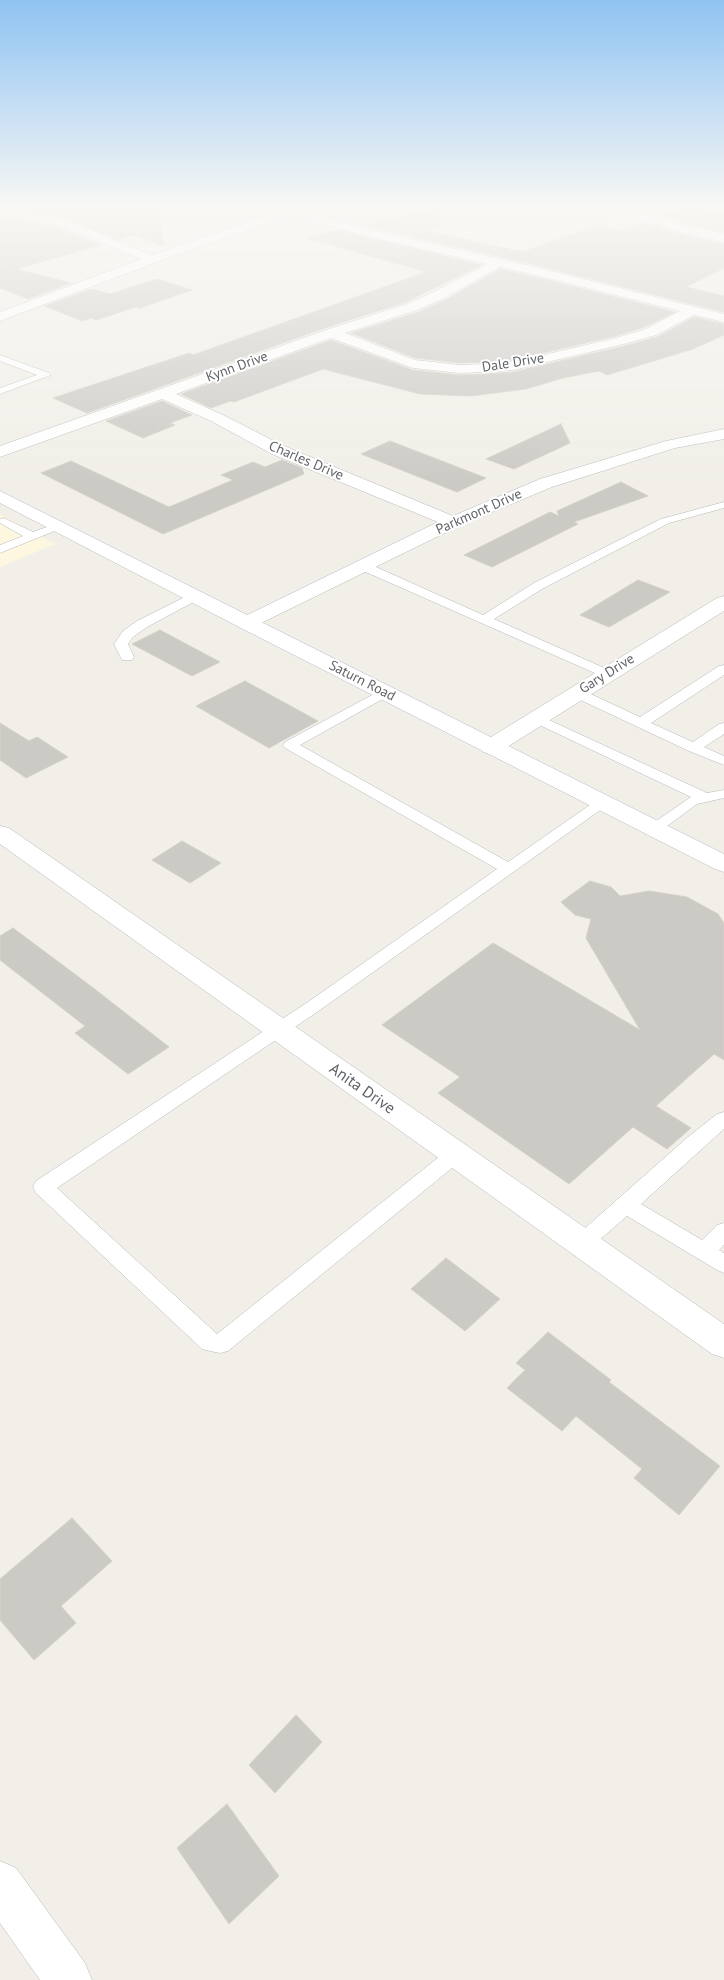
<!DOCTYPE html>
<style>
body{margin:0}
canvas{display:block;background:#f1efe8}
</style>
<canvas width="724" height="1980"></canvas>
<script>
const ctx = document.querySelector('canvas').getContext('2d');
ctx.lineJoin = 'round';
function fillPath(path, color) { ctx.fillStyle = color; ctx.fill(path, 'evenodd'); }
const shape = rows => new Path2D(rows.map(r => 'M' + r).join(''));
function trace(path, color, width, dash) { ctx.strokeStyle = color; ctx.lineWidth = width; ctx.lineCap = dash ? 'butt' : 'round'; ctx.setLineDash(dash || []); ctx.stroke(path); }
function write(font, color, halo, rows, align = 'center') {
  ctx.font = font + ' "PT Sans",sans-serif'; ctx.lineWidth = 4; ctx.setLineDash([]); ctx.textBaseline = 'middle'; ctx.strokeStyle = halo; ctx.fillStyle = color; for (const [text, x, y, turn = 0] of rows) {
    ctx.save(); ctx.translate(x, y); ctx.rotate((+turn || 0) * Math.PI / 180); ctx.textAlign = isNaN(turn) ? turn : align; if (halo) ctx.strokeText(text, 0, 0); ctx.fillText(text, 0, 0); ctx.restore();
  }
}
const commercial = shape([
 [0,514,55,544,0,567]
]);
const building = shape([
 [9,206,158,206,164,246,134,235,119,240,65,217,9,206],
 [688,206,724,213,724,232,677,221,665,214,688,206],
 [438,208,442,225,425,230,513,250,525,251,598,225,620,231,638,224,656,225,668,231,724,244,724,268,686,287,724,296,724,312,531,264,362,225,438,208],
 [0,216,56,227,101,245,16,269,71,283,28,299,0,288,0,216],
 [339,230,482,265,406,302,325,328,87,413,53,398,189,353,193,355,426,272,306,238,339,230],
 [500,269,531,276,675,312,645,327,616,336,513,360,485,362,460,363,415,358,351,333,418,312,447,299,500,269],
 [157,279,192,290,140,308,136,307,96,320,91,318,82,321,45,306,91,289,110,294,157,279],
 [694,317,724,324,724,335,693,349,607,375,599,371,563,378,526,389,471,396,420,394,323,369,234,402,230,401,211,408,181,394,331,340,413,370,460,375,485,374,513,372,624,346,657,337,694,317],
 [162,401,192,415,170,423,175,425,143,438,106,421,162,401],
 [561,424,570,443,514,469,486,459,561,424],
 [390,441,486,478,457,492,361,454,390,441],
 [282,460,302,468,304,474,163,534,41,473,71,461,169,507,233,480,221,475,253,462,265,467,282,460],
 [621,482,648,496,574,522,578,524,492,567,464,555,550,512,559,516,557,511,621,482],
 [638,580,670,592,609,627,580,615,638,580],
 [160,630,220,662,192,676,132,644,160,630],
 [245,681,318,721,269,748,196,706,245,681],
 [0,723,29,741,37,737,68,757,26,778,0,760,0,723],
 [182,841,221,863,190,883,152,860,182,841],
 [590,881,611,887,620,896,649,891,687,897,718,914,724,923,724,1060,714,1054,656,1106,691,1128,667,1149,633,1127,569,1184,438,1093,460,1077,382,1025,493,943,640,1030,586,938,591,919,575,915,561,902,590,881],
 [13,928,92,987,169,1047,128,1074,75,1033,85,1026,0,960,0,936,13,928],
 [446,1258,500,1299,465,1331,411,1289,446,1258],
 [548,1332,611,1380,609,1382,720,1466,679,1515,634,1478,642,1469,576,1416,562,1431,507,1388,525,1370,516,1363,548,1332],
 [72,1518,112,1561,61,1606,76,1623,34,1660,0,1620,0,1579,72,1518],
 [296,1715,322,1742,275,1793,249,1765,296,1715],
 [227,1804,279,1876,229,1924,177,1848,227,1804]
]);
const lane = shape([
 [0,355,49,373,51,375,0,394,0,388,37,375,0,361,0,355],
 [724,502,724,508,669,523,542,589,494,619,611,671,613,674,606,678,359,569,357,566,363,562,367,563,483,615,534,583,661,519,724,502],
 [4,518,33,532,58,523,64,526,62,528,0,553,0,545,23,536,0,523,0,519,4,518],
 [195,592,201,596,199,599,147,627,133,637,128,644,134,657,132,660,122,660,114,644,123,631,137,621,195,592],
 [724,665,724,675,651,723,693,742,719,724,724,723,724,734,704,747,724,756,724,765,689,751,572,696,570,693,572,690,582,690,640,717,719,666,724,665],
 [385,688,392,692,390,695,300,745,508,862,597,800,607,800,610,803,320,1010,57,1188,217,1334,449,1149,456,1147,463,1149,466,1154,463,1159,228,1351,220,1353,210,1351,202,1349,36,1193,33,1187,36,1181,308,1002,497,869,285,748,283,745,285,742,385,688],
 [536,714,707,793,724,790,724,798,697,804,659,832,649,832,646,829,649,826,691,797,531,721,529,718,536,714],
 [724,1112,724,1129,641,1204,702,1240,717,1225,724,1223,724,1245,719,1250,724,1253,724,1273,717,1270,627,1216,589,1249,582,1251,575,1249,572,1243,575,1237,688,1137,717,1114,724,1112]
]);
const street = shape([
 [0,206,64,219,152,255,277,212,264,208,262,206,289,208,294,206,298,208,299,211,372,230,531,266,724,314,724,322,694,315,656,335,624,344,513,370,485,372,460,373,413,368,331,338,176,394,223,415,284,446,453,516,540,479,666,441,724,429,724,439,675,448,552,487,459,526,253,627,246,629,239,627,236,623,239,619,438,522,272,454,211,421,162,399,0,457,0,446,326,330,407,304,436,291,487,264,370,237,290,215,157,262,0,321,0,312,141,259,57,225,0,214,0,206],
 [500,267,531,274,680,311,646,329,616,338,513,362,485,364,460,365,415,360,345,333,417,310,446,297,500,267],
 [588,206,600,206,599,207,604,210,616,214,646,215,642,211,643,206,655,206,654,210,676,223,724,234,724,242,668,229,656,223,611,221,596,216,588,210,586,208,588,206],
 [724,596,724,611,499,752,491,754,483,752,480,747,483,742,717,598,724,596],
 [0,826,9,828,724,1324,724,1358,712,1354,0,844,0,826],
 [0,1861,16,1868,85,1963,92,1980,40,1980,0,1923,0,1861]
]);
const secondary = shape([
 [0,491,724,854,724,872,715,869,239,627,0,503,0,491]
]);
const farStreetnames = [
 ["Dale Drive",513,363,-9],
 ["Kynn Drive",237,367,-20],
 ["Charles Drive",306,461,23],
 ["Parkmont Drive",479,512,-24],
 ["Gary Drive",607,674,-32],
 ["Saturn Road",362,681,27]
];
const streetNames = [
 ["Anita Drive",362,1089,35]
];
fillPath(commercial, '#fef7e0');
fillPath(building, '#cccac5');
trace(building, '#d6d1c6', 1);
trace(lane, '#b5b8bc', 1);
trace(street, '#b5b8bc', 1);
trace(secondary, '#b6babf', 1);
fillPath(lane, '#fff');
fillPath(street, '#fff');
fillPath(secondary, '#fff');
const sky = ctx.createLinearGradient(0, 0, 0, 483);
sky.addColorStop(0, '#8fc3f1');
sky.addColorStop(0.43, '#f9f8f5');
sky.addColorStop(1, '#f9f8f500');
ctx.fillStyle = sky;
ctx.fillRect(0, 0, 724, 483);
write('14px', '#5f6368', '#fff', farStreetnames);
write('16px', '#5f6368', '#fff', streetNames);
</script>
